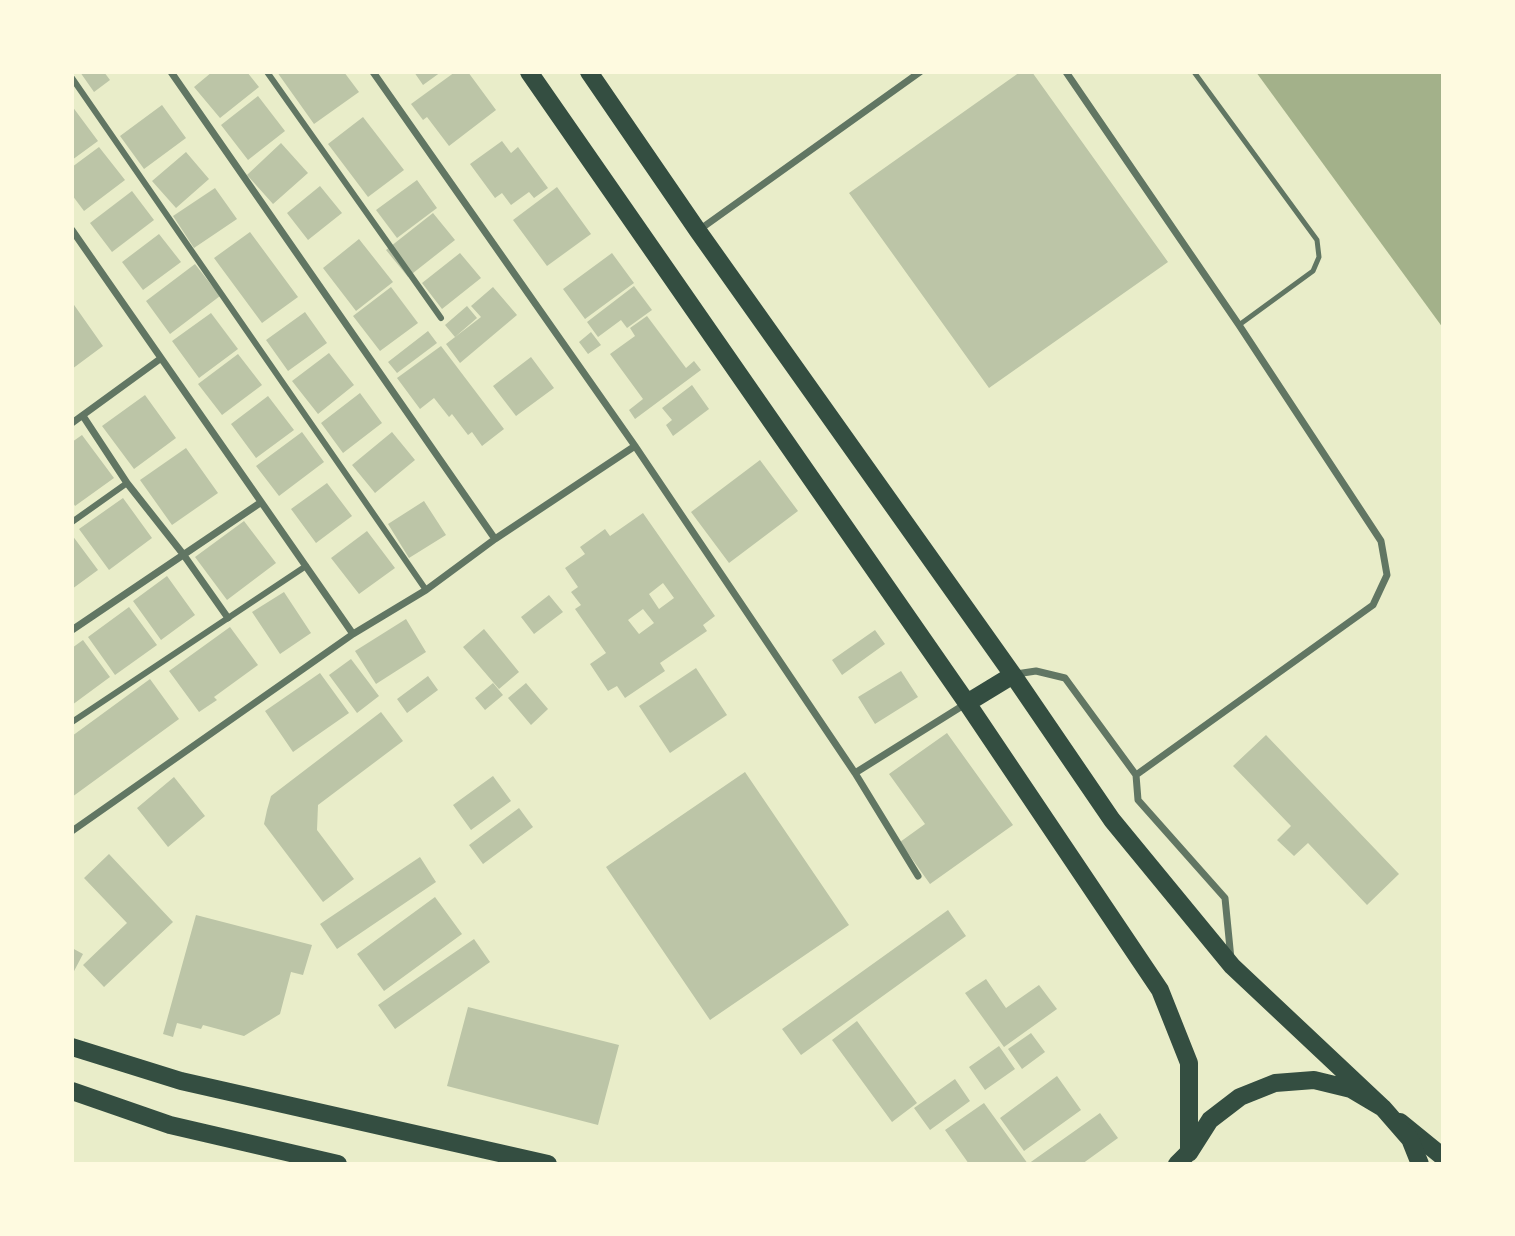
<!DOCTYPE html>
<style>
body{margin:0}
#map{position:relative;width:1515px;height:1236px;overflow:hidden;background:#e9edc9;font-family:Poppins,sans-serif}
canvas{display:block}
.frame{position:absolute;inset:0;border:74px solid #fefae0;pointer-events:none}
</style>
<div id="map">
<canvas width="1515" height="1236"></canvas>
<div class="frame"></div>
</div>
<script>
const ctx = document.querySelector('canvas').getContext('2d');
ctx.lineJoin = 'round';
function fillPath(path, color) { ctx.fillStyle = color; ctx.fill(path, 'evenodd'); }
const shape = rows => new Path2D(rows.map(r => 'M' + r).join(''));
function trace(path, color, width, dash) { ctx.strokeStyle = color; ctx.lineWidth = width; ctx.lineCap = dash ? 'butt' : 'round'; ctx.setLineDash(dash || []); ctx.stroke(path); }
const water = shape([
 [1256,72,1443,72,1443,328]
]);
const building = shape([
 [80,72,104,72,110,80,94,92],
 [212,72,247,72,259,87,220,118,194,87],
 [277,72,344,72,359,92,314,124],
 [414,72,441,72,423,85],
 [455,72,468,72,496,110,449,146,427,117,423,120,411,104],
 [1020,72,1032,72,1168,262,989,388,849,193],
 [258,96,285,131,248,160,221,125],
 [162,105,186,138,144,169,120,136],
 [72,106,98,141,72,160],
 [363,117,404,170,368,197,328,144],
 [502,141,511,153,518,147,548,188,534,198,529,192,511,205,502,193,495,198,470,164],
 [281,143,308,173,273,204,247,175],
 [99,147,125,180,84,211,72,195,72,167],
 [186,152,209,179,176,208,152,181],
 [417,180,437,208,397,238,376,210],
 [320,186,342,213,308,240,287,213],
 [557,187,591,234,547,266,513,220],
 [215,188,237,219,194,248,173,216],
 [132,191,154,220,112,252,90,223],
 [433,213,455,240,408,277,386,250],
 [250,232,298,297,262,323,214,258],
 [159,234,181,262,143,290,122,262],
 [359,239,393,282,356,311,323,268],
 [460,253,481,278,442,309,422,283],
 [612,253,634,283,585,319,563,289],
 [195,264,220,296,170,334,146,301],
 [634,286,652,310,627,328,621,320,598,337,587,322],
 [391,287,418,323,380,351,353,316],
 [493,287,517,315,460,363,446,344,481,317,471,306],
 [72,302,103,346,72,369],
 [467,306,477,318,455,337,445,325],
 [305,312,327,343,288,371,266,340],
 [211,313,238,349,199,378,172,341],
 [647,316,686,368,694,361,701,370,635,419,629,410,643,399,610,354,635,336,630,328],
 [428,331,437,343,397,373,388,362],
 [591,332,601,345,588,354,579,342],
 [441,346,504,429,482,446,472,432,468,435,452,414,449,417,434,398,420,409,397,378],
 [329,353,354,385,318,414,292,381],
 [238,354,262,385,222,415,198,384],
 [531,357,554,388,516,416,493,386],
 [692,385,709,409,673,436,666,425,672,420,662,408],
 [360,393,382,423,343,453,321,423],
 [145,395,176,438,134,469,102,426],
 [268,396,294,430,256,458,231,424],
 [302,432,324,462,279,496,256,466],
 [392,432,415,460,375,493,352,465],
 [82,435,114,478,75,506,72,501,72,442],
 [186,448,218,493,172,525,140,480],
 [760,460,798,511,729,563,691,512],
 [327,483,352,516,316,543,291,509],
 [123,498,152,538,109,570,79,529],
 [424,501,446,535,409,558,388,524],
 [643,513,715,616,703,625,707,631,660,663,665,671,625,698,617,686,608,691,590,664,606,653,575,609,581,605,571,592,578,587,565,568,585,554,580,547,605,529,610,536],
 [663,583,674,598,659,609,649,594],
 [643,609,654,623,639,634,628,620],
 [244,521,276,563,227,600,195,557],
 [367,531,395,568,359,594,331,558],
 [72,535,98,570,72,589],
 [167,576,195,615,161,640,133,601],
 [284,592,311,633,280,654,252,612],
 [549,595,563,612,534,634,521,617],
 [129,607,157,645,115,675,88,637],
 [406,619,426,652,376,684,355,651],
 [230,627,258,665,214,697,217,700,199,712,169,671],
 [484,629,519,672,499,689,463,647],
 [875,630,885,644,842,675,832,660],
 [83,640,110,677,72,705,72,648],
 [351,659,379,696,357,713,329,675],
 [696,668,727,715,670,753,639,706],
 [901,671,918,697,875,724,858,697],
 [320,673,349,713,293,752,265,711],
 [428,676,438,690,407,713,397,699],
 [150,679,179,719,72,797,72,736],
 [493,683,503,695,485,710,475,698],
 [526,683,548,709,531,725,508,698],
 [381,712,403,741,318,805,317,830,354,879,323,902,264,824,267,810,271,796],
 [947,733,1013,825,930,884,900,842,925,824,889,774],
 [1266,735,1399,874,1367,905,1308,843,1294,856,1277,840,1291,826,1233,766],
 [745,772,849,925,710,1020,606,867],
 [493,776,511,801,471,830,453,805],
 [174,777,205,816,168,847,137,808],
 [519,808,533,827,483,864,469,845],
 [109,854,173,922,104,987,83,965,127,923,84,878],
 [420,857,436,882,337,949,320,924],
 [435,897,462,934,384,991,357,954],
 [948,910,966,936,801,1055,782,1029],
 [196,915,312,945,303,975,291,972,280,1014,244,1036,203,1025,201,1029,177,1023,173,1037,163,1034],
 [474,939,490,962,395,1029,378,1005],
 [72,948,83,954,72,975],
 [986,979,1006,1008,1039,985,1057,1009,1004,1047,965,993],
 [468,1007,619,1045,598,1125,447,1086],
 [857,1021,917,1103,892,1122,832,1040],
 [1031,1033,1045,1052,1022,1069,1008,1049],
 [999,1046,1015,1069,985,1090,969,1067],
 [1057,1076,1081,1110,1024,1151,1000,1118],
 [955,1079,970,1101,930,1130,914,1108],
 [984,1103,1028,1164,1100,1113,1118,1138,1082,1164,969,1164,945,1130]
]);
const service = shape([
 [1194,72,1317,240,1319,257,1313,271,1239,325]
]);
const pedestrian = shape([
 [267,72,441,318],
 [72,78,426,590],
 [72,522,127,483],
 [72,722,306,566]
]);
const minor = shape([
 [171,72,495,539],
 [373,72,635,446,855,773,918,876],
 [1066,72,1239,325,1381,541,1387,575,1373,605,1136,775],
 [72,230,353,634],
 [699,230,920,72],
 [83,416,127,483,183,554,228,618],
 [72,423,160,359],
 [72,630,260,503],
 [1016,674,1036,671,1065,678,1136,775,1138,800,1225,898,1231,959],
 [855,773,967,703],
 [72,831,353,634,426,590,495,539,635,446]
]);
const primary = shape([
 [1400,1122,1443,1157]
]);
const trunk = shape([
 [529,72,967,703,1160,990,1189,1063,1189,1152,1177,1164],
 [589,72,698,231,1013,675,1112,820,1232,966,1383,1108],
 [967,703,1013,675],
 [72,1047,181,1081,548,1164],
 [72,1091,170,1125,338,1164],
 [1189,1153,1210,1120,1240,1097,1275,1083,1314,1080,1351,1089,1383,1108,1410,1139,1420,1164]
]);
fillPath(water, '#a3b18a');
fillPath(building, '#bcc5a7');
trace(service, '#617663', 5);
trace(pedestrian, '#617663', 6);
trace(minor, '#617663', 7);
trace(primary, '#344e41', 18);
trace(trunk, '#344e41', 18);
</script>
